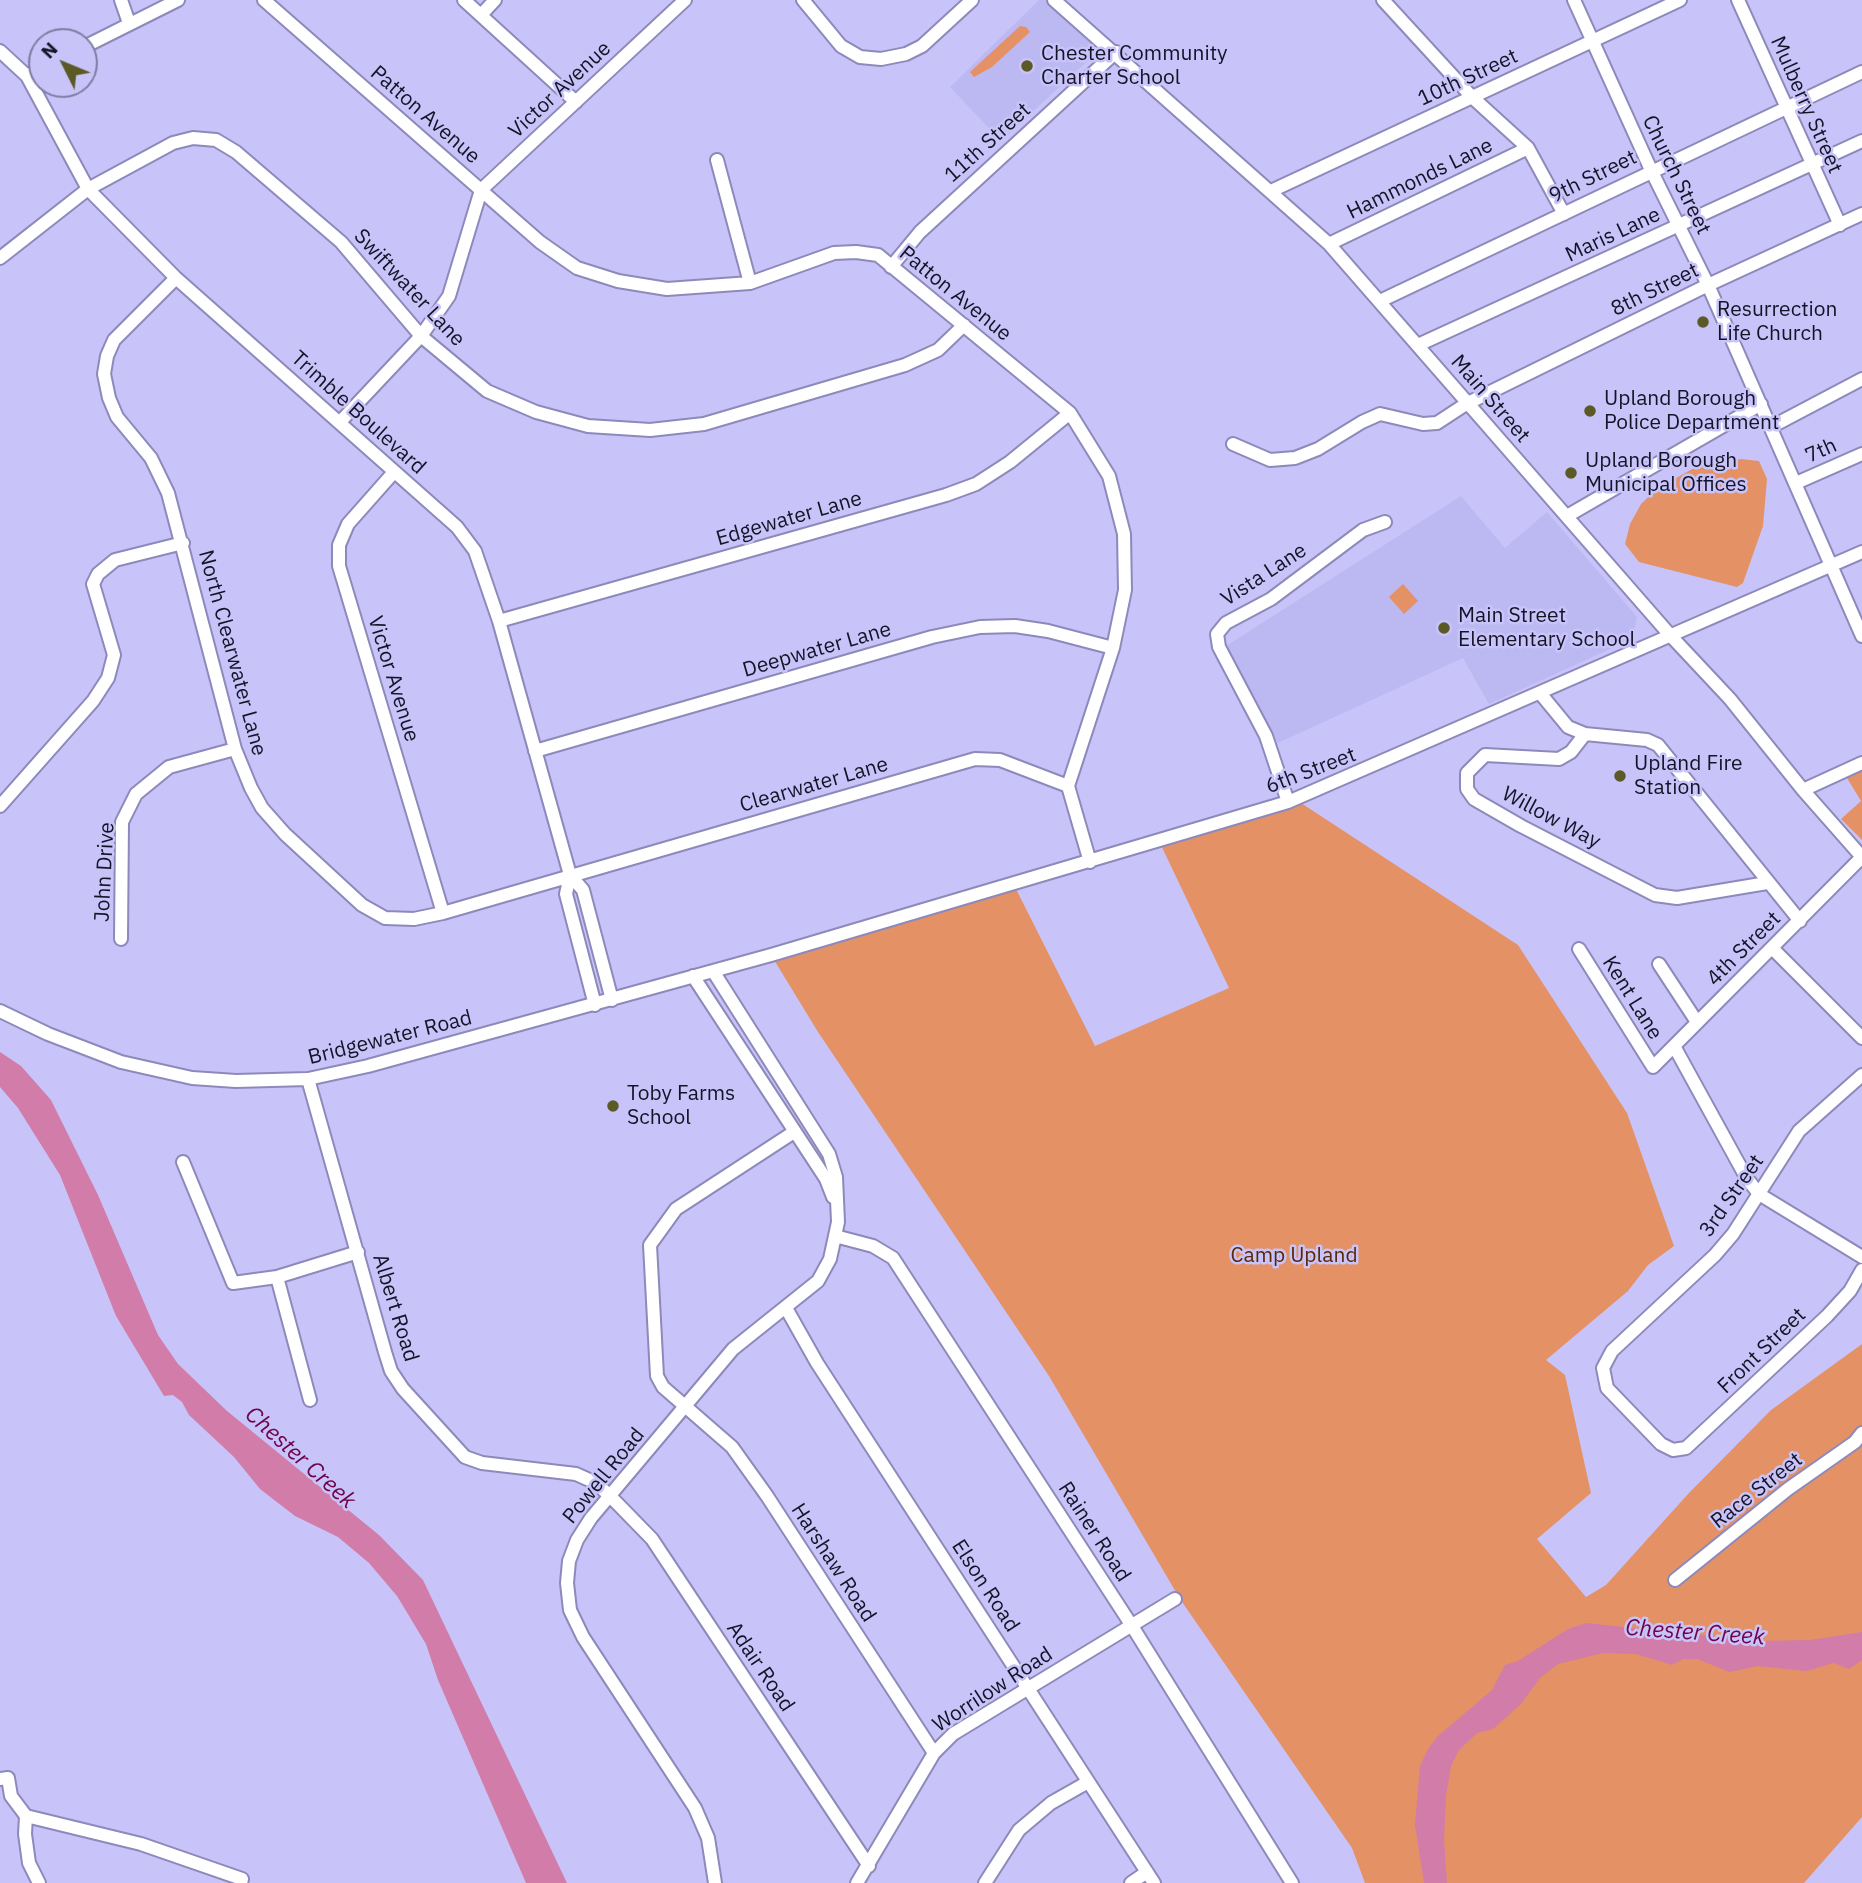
<!DOCTYPE html>
<style>
body{margin:0}
#map{position:relative;width:1862px;height:1883px;overflow:hidden;background:#c8c4f9;font-family:"IBM Plex Sans",sans-serif}
canvas{display:block}
.north{position:absolute;left:28px;top:28px;width:70px;height:70px;box-sizing:border-box;background:#c8c4f9;border:2px solid #807da5;border-radius:50%;rotate:313deg;font-size:19px;font-weight:700;line-height:28px;text-align:center;color:#151326}
.north::after{content:'';display:block;margin:auto;width:24px;height:32px;background:#5b5a26;clip-path:polygon(50% 0,100% 100%,50% 72%,0 100%)}
</style>
<div id="map">
<canvas width="1862" height="1883"></canvas>
<div class="north">N</div>
</div>
<script>
const ctx = document.querySelector('canvas').getContext('2d');
ctx.lineJoin = 'round';
function fillPath(path, color) { ctx.fillStyle = color; ctx.fill(path, 'evenodd'); }
const shape = rows => new Path2D(rows.map(r => 'M' + r).join(''));
function trace(path, color, width, dash) { ctx.strokeStyle = color; ctx.lineWidth = width; ctx.lineCap = dash ? 'butt' : 'round'; ctx.setLineDash(dash || []); ctx.stroke(path); }
function write(font, color, halo, rows, align = 'center') {
  ctx.font = font + ' "IBM Plex Sans",sans-serif'; ctx.lineWidth = 5; ctx.setLineDash([]); ctx.textBaseline = 'middle'; ctx.strokeStyle = halo; ctx.fillStyle = color; for (const [text, x, y, turn = 0] of rows) {
    ctx.save(); ctx.translate(x, y); ctx.rotate((+turn || 0) * Math.PI / 180); ctx.textAlign = isNaN(turn) ? turn : align; if (halo) ctx.strokeText(text, 0, 0); ctx.fillText(text, 0, 0); ctx.restore();
  }
}
const built = shape([
 [1039,0,1045,0,1096,47,1095,54,1001,141,950,87],
 [1461,496,1505,548,1547,512,1637,617,1632,639,1489,704,1463,658,1278,743,1226,646]
]);
const green = shape([
 [1020,26,1026,27,1030,32,992,67,974,77,970,72],
 [1741,459,1759,461,1767,479,1763,526,1743,583,1737,587,1639,562,1625,544,1630,524,1641,504,1658,488,1696,467],
 [1403,584,1418,601,1404,614,1389,597],
 [1862,771,1862,840,1841,819,1861,801,1847,778],
 [1301,803,1518,945,1627,1113,1674,1246,1648,1265,1628,1291,1546,1360,1565,1375,1591,1493,1537,1539,1586,1597,1606,1585,1688,1494,1771,1410,1862,1344,1862,1817,1804,1883,1365,1883,1352,1848,1180,1599,1049,1376,818,1032,771,955,1014,885,1095,1046,1229,988,1159,841]
]);
const water = shape([
 [0,1052,21,1066,51,1100,98,1195,158,1335,178,1364,227,1411,379,1535,423,1580,567,1883,526,1883,438,1680,426,1644,397,1596,369,1563,338,1537,295,1516,260,1489,234,1457,189,1415,182,1402,173,1395,164,1396,116,1316,60,1175,18,1108,0,1087],
 [1586,1623,1758,1641,1810,1640,1862,1632,1862,1660,1849,1669,1833,1663,1807,1671,1757,1666,1730,1672,1697,1659,1683,1659,1672,1665,1636,1654,1603,1653,1558,1664,1540,1678,1520,1705,1493,1729,1477,1733,1459,1750,1451,1766,1446,1796,1444,1840,1447,1883,1424,1883,1415,1825,1420,1766,1428,1749,1437,1737,1492,1690,1505,1665,1518,1661,1568,1629]
]);
const minor = shape([
 [121,0,129,23],
 [264,0,540,242,577,268,618,281,667,289,750,283,834,253,856,252,878,255,1070,413,1109,476,1124,534,1125,590,1113,648,1068,786,1090,862],
 [464,0,576,102],
 [803,0,841,46,860,57,881,59,906,54,922,46,972,0],
 [1054,0,1329,244,1670,635,1730,699,1803,790,1862,857,1653,1067,1579,949],
 [1383,0,1472,97,1528,148,1564,214],
 [1574,0,1651,170,1708,285,1862,636],
 [1738,0,1840,225],
 [481,15,495,0],
 [84,47,178,0],
 [0,51,27,76,88,189,176,278,457,527,475,551,499,621,570,875,583,890,612,1000],
 [27,76,42,68],
 [717,160,750,283],
 [1271,191,1680,0],
 [1329,244,1528,148],
 [0,258,88,189,173,143,193,138,216,140,236,152,341,242,421,336,487,391,536,412,588,426,650,430,704,424,905,365,938,350,964,325],
 [891,267,920,232,1116,52],
 [176,278,114,340,107,356,104,374,109,398,117,417,151,458,168,493,235,749,251,788,262,808,285,834,362,905,385,918,414,919,443,913,975,759,1000,760,1068,786],
 [1380,301,1862,72],
 [1418,345,1862,141],
 [340,422,421,336,449,296,481,190,685,0],
 [1771,427,1862,379],
 [1233,444,1270,460,1295,458,1318,449,1362,422,1380,414,1423,424,1437,423,1466,404,1708,285,1862,214],
 [394,472,348,524,339,545,339,566,443,913],
 [1796,483,1862,454],
 [1567,516,1761,404],
 [499,621,946,495,976,484,1010,462,1070,413],
 [1540,693,1568,727,1585,734,1647,740,1658,745,1800,921],
 [1585,734,1571,752,1559,759,1485,755,1467,773,1467,789,1474,799,1521,826,1655,895,1677,898,1767,883],
 [535,751,932,637,980,627,1015,626,1048,631,1113,648],
 [1803,790,1862,763],
 [1288,802,1266,736,1219,647,1217,634,1226,623,1271,599,1363,530,1385,522],
 [0,806,93,701,108,678,114,655,93,584,98,574,115,560,183,543],
 [570,875,566,894,595,1005],
 [121,939,122,822,136,794,169,767,235,749],
 [1772,948,1862,1038],
 [1659,964,1697,1022],
 [713,971,829,1154,836,1177,838,1222,835,1236,830,1259,818,1281,733,1349,591,1518,577,1540,569,1561,567,1583,570,1610,583,1637,695,1808,708,1838,715,1883],
 [693,976,826,1179,833,1197],
 [0,1011,48,1034,121,1062,192,1078,236,1081,308,1079,368,1066,771,955,1288,802,1862,552],
 [1674,1046,1746,1177,1759,1194,1862,1257],
 [1862,1075,1799,1131,1733,1234,1715,1255,1612,1351,1603,1368,1607,1388,1661,1444,1673,1450,1686,1448,1827,1316,1850,1291,1862,1270],
 [308,1079,385,1352,391,1371,403,1389,465,1457,482,1463,576,1474,596,1483,611,1497,652,1539,869,1866],
 [794,1132,676,1209,650,1245,657,1376,663,1387,732,1447,767,1496,934,1753],
 [183,1162,233,1283,277,1277,358,1252],
 [835,1236,873,1246,893,1258,1132,1626,1292,1883],
 [277,1277,310,1400],
 [786,1308,817,1363,1154,1883],
 [1675,1580,1788,1489,1855,1442,1862,1433],
 [0,1779,8,1778,11,1796,26,1816,25,1834,29,1863,39,1883],
 [26,1816,141,1844,242,1879,241,1883],
 [857,1883,934,1753,953,1734,1175,1599],
 [985,1883,1019,1830,1051,1803,1088,1782],
 [1131,1883,1147,1872]
]);
const markers = [
 [1027,66,7,"#5b5a26"],
 [1703,322,7,"#5b5a26"],
 [1590,411,7,"#5b5a26"],
 [1571,473,7,"#5b5a26"],
 [1444,628,7,"#5b5a26"],
 [1620,776,7,"#5b5a26"],
 [613,1106,7,"#5b5a26"]
];
const poiNames = [
 ["Chester Community",1041,54],
 ["Charter School",1041,78],
 ["Resurrection",1717,310],
 ["Life Church",1717,334],
 ["Upland Borough",1604,399],
 ["Police Department",1604,423],
 ["Upland Borough",1585,461],
 ["Municipal Offices",1585,485],
 ["Main Street",1458,616],
 ["Elementary School",1458,640],
 ["Upland Fire",1634,764],
 ["Station",1634,788],
 ["Toby Farms",627,1094],
 ["School",627,1118]
];
const streetNames = [
 ["10th Street",1468,78,-25],
 ["Victor Avenue",560,90,-43],
 ["Mulberry Street",1806,105,66],
 ["Patton Avenue",425,115,41],
 ["11th Street",988,143,-42],
 ["Church Street",1676,175,64],
 ["9th Street",1593,177,-26],
 ["Hammonds Lane",1420,179,-26],
 ["Maris Lane",1613,235,-25],
 ["Swiftwater Lane",409,288,47],
 ["8th Street",1655,290,-26],
 ["Patton Avenue",955,294,39],
 ["Main Street",1490,399,49],
 ["Trimble Boulevard",358,413,42],
 ["7th",1821,451,-24],
 ["Edgewater Lane",789,519,-16],
 ["Vista Lane",1264,575,-33],
 ["Deepwater Lane",817,650,-16],
 ["North Clearwater Lane",232,653,75],
 ["Victor Avenue",393,679,73],
 ["6th Street",1311,771,-21],
 ["Clearwater Lane",814,785,-16],
 ["Willow Way",1551,818,28],
 ["John Drive",105,872,-87],
 ["4th Street",1744,949,-45],
 ["Kent Lane",1632,998,58],
 ["Bridgewater Road",390,1038,-14],
 ["3rd Street",1732,1196,-55],
 ["Albert Road",395,1308,73],
 ["Front Street",1762,1351,-44],
 ["Powell Road",604,1476,-51],
 ["Race Street",1757,1491,-38],
 ["Rainer Road",1094,1532,57],
 ["Harshaw Road",833,1563,57],
 ["Elson Road",985,1586,57],
 ["Adair Road",760,1667,56],
 ["Worrilow Road",993,1690,-33]
];
const parkNames = [
 ["Camp Upland",1294,1256]
];
const waterNames = [
 ["Chester Creek",300,1458,42],
 ["Chester Creek",1695,1633,4]
];
fillPath(built, '#bcb8f2');
fillPath(green, '#e59166');
fillPath(water, '#d17ca9');
trace(minor, '#8d89ba', 16);
trace(minor, '#fff', 12);
for (const [x, y, r, color] of markers) { const dot = new Path2D(); dot.arc(x, y, r, 0, 2 * Math.PI); ctx.fillStyle = color; ctx.fill(dot); trace(dot, '#c8c4f9', 2.5); }
write('21px', '#151326', '#c8c4f9', poiNames, 'left');
write('21px', '#151326', '#c8c4f9', streetNames);
write('21px', '#5b2604', '#c8c4f9', parkNames);
write('italic 23px', '#6f044b', '#c8c4f9', waterNames);
</script>
